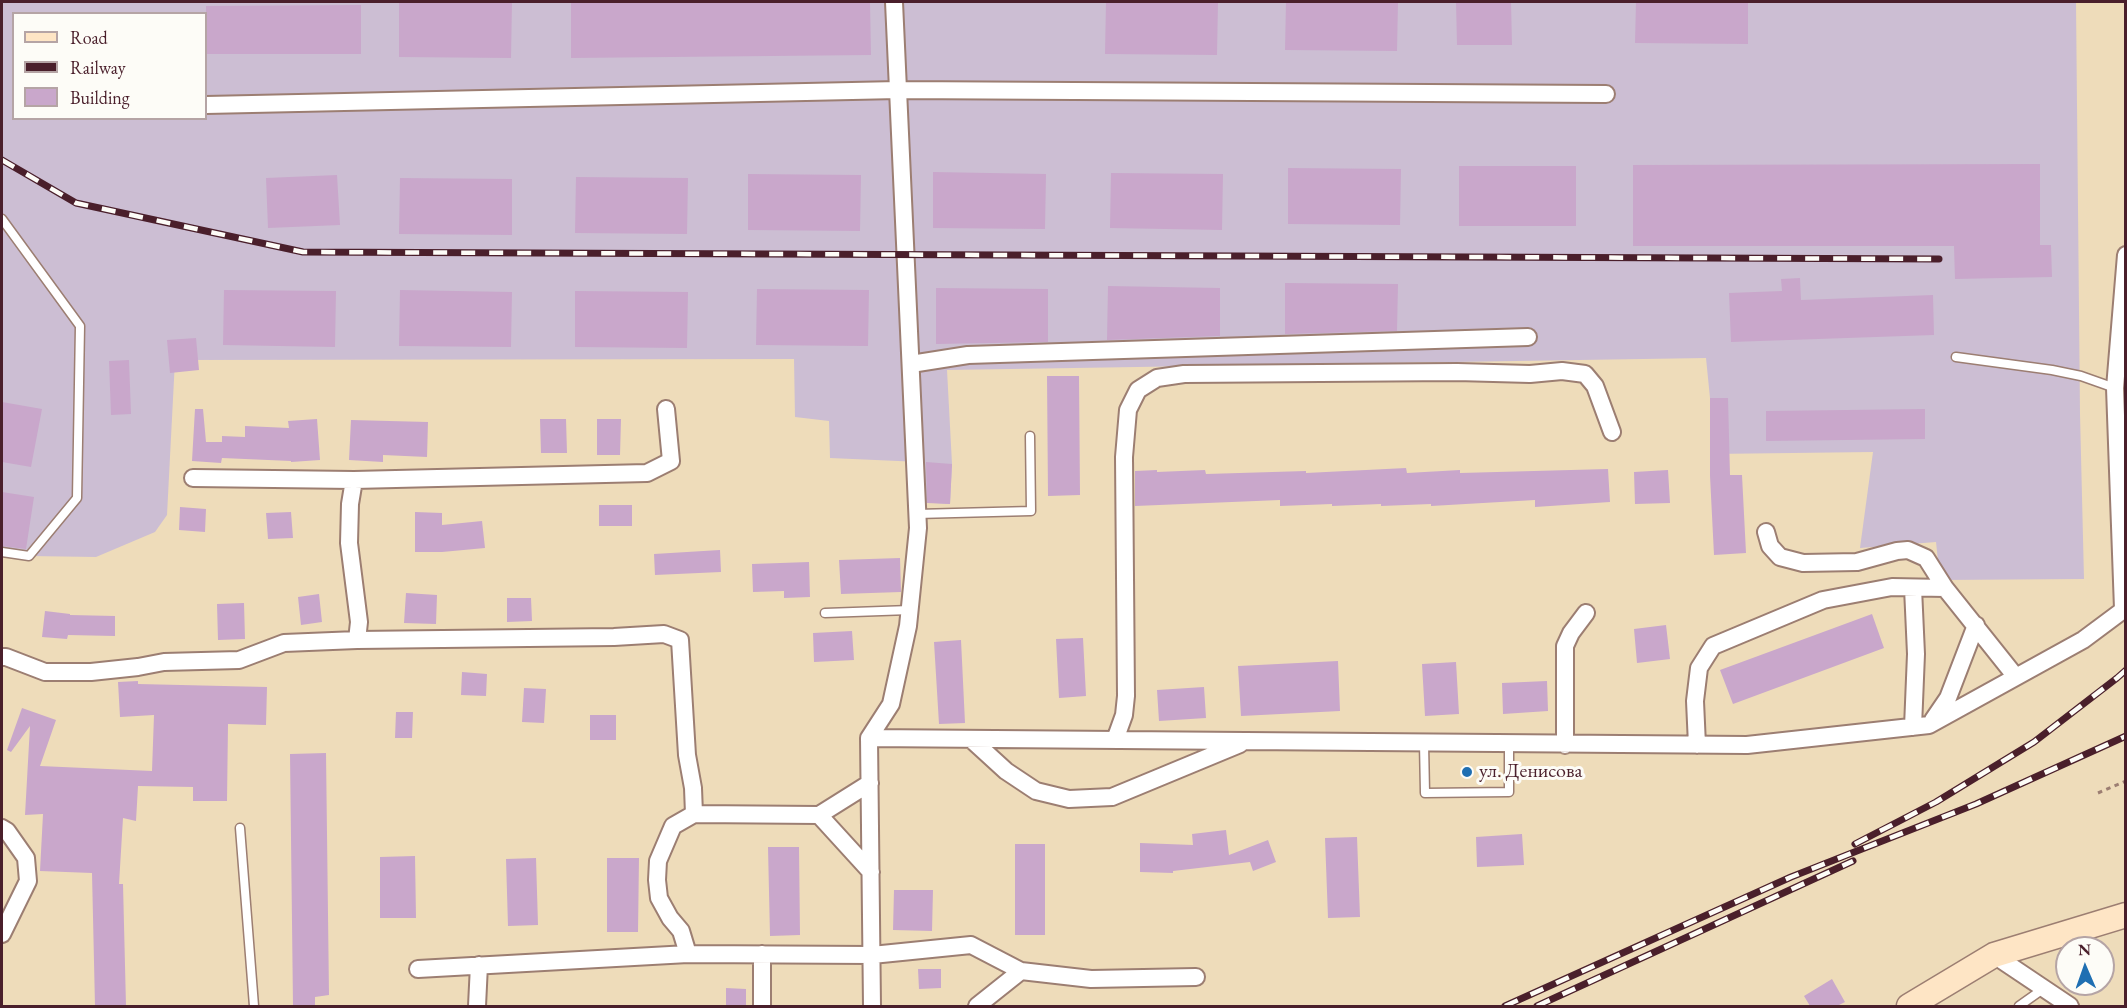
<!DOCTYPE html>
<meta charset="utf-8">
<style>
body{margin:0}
#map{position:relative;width:2127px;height:1008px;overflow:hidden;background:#eedcba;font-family:"EB Garamond",serif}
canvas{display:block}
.frame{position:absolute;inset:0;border:3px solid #4a1f2b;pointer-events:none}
.legend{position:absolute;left:12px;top:12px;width:195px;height:108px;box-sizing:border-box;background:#fdfcf7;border:2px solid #b5a4a5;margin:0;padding:8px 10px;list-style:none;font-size:18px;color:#4a1f2b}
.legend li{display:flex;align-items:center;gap:12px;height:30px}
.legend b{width:30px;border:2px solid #b5a4a5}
.north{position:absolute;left:2055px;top:936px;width:60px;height:60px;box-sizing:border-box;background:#fdfcf7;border:2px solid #b5a4a5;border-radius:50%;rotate:358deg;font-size:16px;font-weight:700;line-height:24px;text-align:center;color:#4a1f2b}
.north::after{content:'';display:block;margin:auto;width:21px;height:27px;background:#1f6fb2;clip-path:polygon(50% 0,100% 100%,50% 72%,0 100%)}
</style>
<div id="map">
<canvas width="2127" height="1008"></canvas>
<div class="frame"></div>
<ul class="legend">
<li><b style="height:8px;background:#fee5c5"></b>Road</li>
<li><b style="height:8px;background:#4a1f2b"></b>Railway</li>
<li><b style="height:16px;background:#c9a7cb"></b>Building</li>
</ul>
<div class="north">N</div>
</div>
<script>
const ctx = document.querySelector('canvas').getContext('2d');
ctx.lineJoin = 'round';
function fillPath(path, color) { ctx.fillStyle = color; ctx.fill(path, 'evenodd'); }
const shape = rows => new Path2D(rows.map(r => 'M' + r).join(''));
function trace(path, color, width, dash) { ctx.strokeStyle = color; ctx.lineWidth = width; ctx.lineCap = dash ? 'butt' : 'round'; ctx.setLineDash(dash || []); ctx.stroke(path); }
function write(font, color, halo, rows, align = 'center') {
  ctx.font = font + ' "EB Garamond",serif'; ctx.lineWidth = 6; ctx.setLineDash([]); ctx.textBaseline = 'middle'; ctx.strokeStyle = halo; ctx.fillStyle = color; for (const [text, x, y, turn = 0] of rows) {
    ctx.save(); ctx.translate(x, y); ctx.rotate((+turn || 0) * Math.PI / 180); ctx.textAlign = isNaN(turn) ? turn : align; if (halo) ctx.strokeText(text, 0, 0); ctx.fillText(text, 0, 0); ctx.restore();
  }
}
const industrial = shape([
 [2,2,2076,2,2080,414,2084,579,1940,580,1936,542,1860,548,1873,452,1711,454,1710,398,1706,358,947,370,952,464,950,504,919,502,921,462,830,458,829,421,795,417,794,359,175,360,167,515,155,532,96,557,29,556,2,554],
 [14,14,206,14,206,118,14,118]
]);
const building = shape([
 [399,2,512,2,511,58,399,57],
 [571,2,870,2,871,55,571,58],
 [1106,2,1218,2,1217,55,1105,54],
 [1286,2,1398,2,1397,51,1285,50],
 [1456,2,1511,2,1512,45,1457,45],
 [1636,2,1748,2,1748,44,1635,43],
 [361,5,361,54,206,54,206,6],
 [2040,164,2040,245,2051,245,2052,277,1955,279,1954,246,1633,246,1633,165],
 [1459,166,1576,166,1576,226,1459,226],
 [1288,168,1401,169,1400,225,1288,224],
 [933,172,1046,174,1045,229,933,228],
 [1111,173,1223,174,1222,230,1110,228],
 [748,174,861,175,860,231,748,230],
 [337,175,340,225,268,228,266,178],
 [576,177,688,178,687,234,575,233],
 [400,178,512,179,512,235,399,234],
 [1800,278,1801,300,1933,295,1934,335,1731,342,1729,293,1782,291,1781,279],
 [1285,283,1398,284,1397,331,1285,334],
 [1108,286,1220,288,1220,336,1107,340],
 [936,288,1048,289,1048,342,936,344],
 [757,289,869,290,868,346,756,345],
 [224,290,336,291,335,347,223,345],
 [400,290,512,292,511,347,399,346],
 [575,291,688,292,687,348,575,347],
 [196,338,199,370,170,373,167,340],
 [129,360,131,414,111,415,109,361],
 [1047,376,1079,376,1080,495,1048,496],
 [1710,398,1728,398,1730,475,1742,475,1746,553,1714,555,1710,476],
 [2,402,42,409,31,467,2,462],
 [195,409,203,409,206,442,222,442,222,436,245,437,245,426,289,428,288,421,317,419,320,460,291,462,291,461,222,458,221,463,192,461],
 [1925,409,1925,439,1766,441,1766,411],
 [540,419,566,419,567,453,541,453],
 [597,419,621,419,620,455,597,455],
 [351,420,428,422,427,457,383,455,383,462,349,460],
 [926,462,952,464,950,504,927,503],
 [1406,468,1407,473,1460,470,1460,473,1608,469,1610,502,1535,507,1535,500,1431,506,1431,504,1381,506,1381,504,1332,506,1332,504,1280,506,1280,500,1135,506,1135,471,1157,470,1157,472,1205,470,1206,474,1306,471,1306,473],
 [1668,470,1670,503,1635,504,1634,472],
 [2,492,34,497,26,549,2,546],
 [599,505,632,505,632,526,599,526],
 [180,507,206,509,205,532,179,530],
 [291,512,293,538,268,539,266,513],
 [415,512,442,513,442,525,482,521,485,548,442,552,415,552],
 [720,550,721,572,655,575,654,554],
 [900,558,901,592,841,594,839,560],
 [809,562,810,597,784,598,784,591,753,592,752,564],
 [406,593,437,595,436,624,404,623],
 [319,594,322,622,301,625,298,597],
 [507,598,531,598,532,621,507,622],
 [244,603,245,639,218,640,217,604],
 [45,611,70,614,70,615,115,616,115,636,68,635,67,639,42,637],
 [1872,614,1884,648,1733,704,1720,670],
 [1666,625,1670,659,1637,663,1634,629],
 [852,631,854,660,814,662,813,633],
 [1083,638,1086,696,1059,698,1056,639],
 [961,640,965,723,939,724,934,642],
 [1338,661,1340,711,1241,716,1238,666],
 [1456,662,1459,714,1425,716,1422,664],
 [462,672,487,674,486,696,461,695],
 [138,681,138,684,267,687,266,725,228,724,227,801,193,801,193,787,138,786,136,821,123,818,119,884,123,884,126,1006,95,1006,92,873,40,871,43,814,25,815,30,726,11,752,7,750,22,708,56,720,40,766,152,771,154,715,120,717,118,682],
 [1547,681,1548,711,1503,714,1502,683],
 [1204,687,1206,718,1159,721,1157,690],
 [524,688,546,689,544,723,522,722],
 [396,712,413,712,412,738,395,738],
 [590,715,616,715,616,740,590,740],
 [326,753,329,995,315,997,315,1006,293,1006,290,754],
 [1226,830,1229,855,1268,840,1276,862,1253,871,1250,862,1173,871,1173,873,1140,872,1140,843,1193,845,1192,834],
 [1522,834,1524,865,1477,867,1476,837],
 [1357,837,1360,917,1328,918,1325,838],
 [1015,844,1045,844,1045,935,1015,935],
 [768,847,799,847,800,935,770,936],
 [415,856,416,918,380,918,380,857],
 [536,858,538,925,508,926,506,859],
 [607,858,639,858,638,932,607,932],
 [894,890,933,890,932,931,893,930],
 [918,969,941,969,941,988,919,989],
 [1832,979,1845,1002,1837,1006,1810,1006,1804,996],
 [726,988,746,989,746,1006,726,1006]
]);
const path = shape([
 [2098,793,2126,781]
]);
const lane = shape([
 [2,219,80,326,77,498,29,556,2,552],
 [1956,357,2052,370,2081,376,2115,388],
 [917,514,1031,511,1030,436],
 [825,613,910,610],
 [1424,743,1425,793,1509,792,1509,744],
 [240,828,254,1006],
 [2019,1006,2043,989]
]);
const street = shape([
 [206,105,898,90,1606,94],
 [911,364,968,355,1528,337],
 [354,480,647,473,671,461,666,409],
 [1766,532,1770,546,1780,557,1803,563,1857,562,1897,551,1908,550,1926,558,1945,588,2016,677],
 [2123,609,2115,388,2126,255],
 [357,640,614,637,664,634,680,640,687,755,693,788,694,814,673,826,658,861,657,880,659,898,670,918,681,931,688,954],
 [2,657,6,657,45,672,91,672,138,667,164,662,239,660,284,643,357,640,359,622,349,543,350,504,354,480,193,478],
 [1933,720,1948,698,1976,625],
 [1913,727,1916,654,1913,588],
 [869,738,1747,745,1929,725,2083,640,2126,608],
 [971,739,1006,771,1036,791,1069,799,1112,797,1240,744],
 [1115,740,1124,715,1126,696,1124,457,1128,410,1138,390,1157,378,1184,374,1457,372,1530,374,1562,371,1585,374,1595,386,1612,432],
 [1565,745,1565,646,1571,633,1586,613],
 [1697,745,1695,701,1699,668,1713,646,1823,600,1892,587,1945,588],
 [694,814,819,815,870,783],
 [819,815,871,872],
 [2,828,7,831,26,858,28,881,2,934],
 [762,954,762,1006],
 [1994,955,2070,1006],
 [418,969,688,954,872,955,971,945,1021,971,1091,979,1196,977],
 [477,1006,479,965],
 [872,1006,869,738,891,704,908,626,918,528,894,2],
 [977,1006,1021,971]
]);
const secondary = shape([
 [1909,1006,1994,955,2126,915]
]);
const rail = shape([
 [2,160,76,203,303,252,1939,259],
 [1855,844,1936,802,2034,742,2117,678,2126,670],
 [1505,1006,1791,877,1976,804,2126,736],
 [1537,1006,1853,861]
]);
const markers = [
 [1467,772,6,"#1f6fb2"]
];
const poiNames = [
 ["ул. Денисова",1479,772]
];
fillPath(industrial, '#ccbed3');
fillPath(building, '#c9a7cb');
trace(lane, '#9c7e72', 11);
trace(street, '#9c7e72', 20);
trace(secondary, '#9c7e72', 27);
trace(path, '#9c7e72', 3, [4.5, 4.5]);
trace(lane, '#fff', 8);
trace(street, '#fff', 16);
trace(secondary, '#fee5c5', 24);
trace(rail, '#4a1f2b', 7);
trace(rail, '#fdfcf7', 4.5, [14]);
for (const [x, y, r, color] of markers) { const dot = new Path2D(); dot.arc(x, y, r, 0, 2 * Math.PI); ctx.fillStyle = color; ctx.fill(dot); trace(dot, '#fdfcf7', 2); }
write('20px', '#4a1f2b', '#fdfcf7', poiNames, 'left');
</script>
